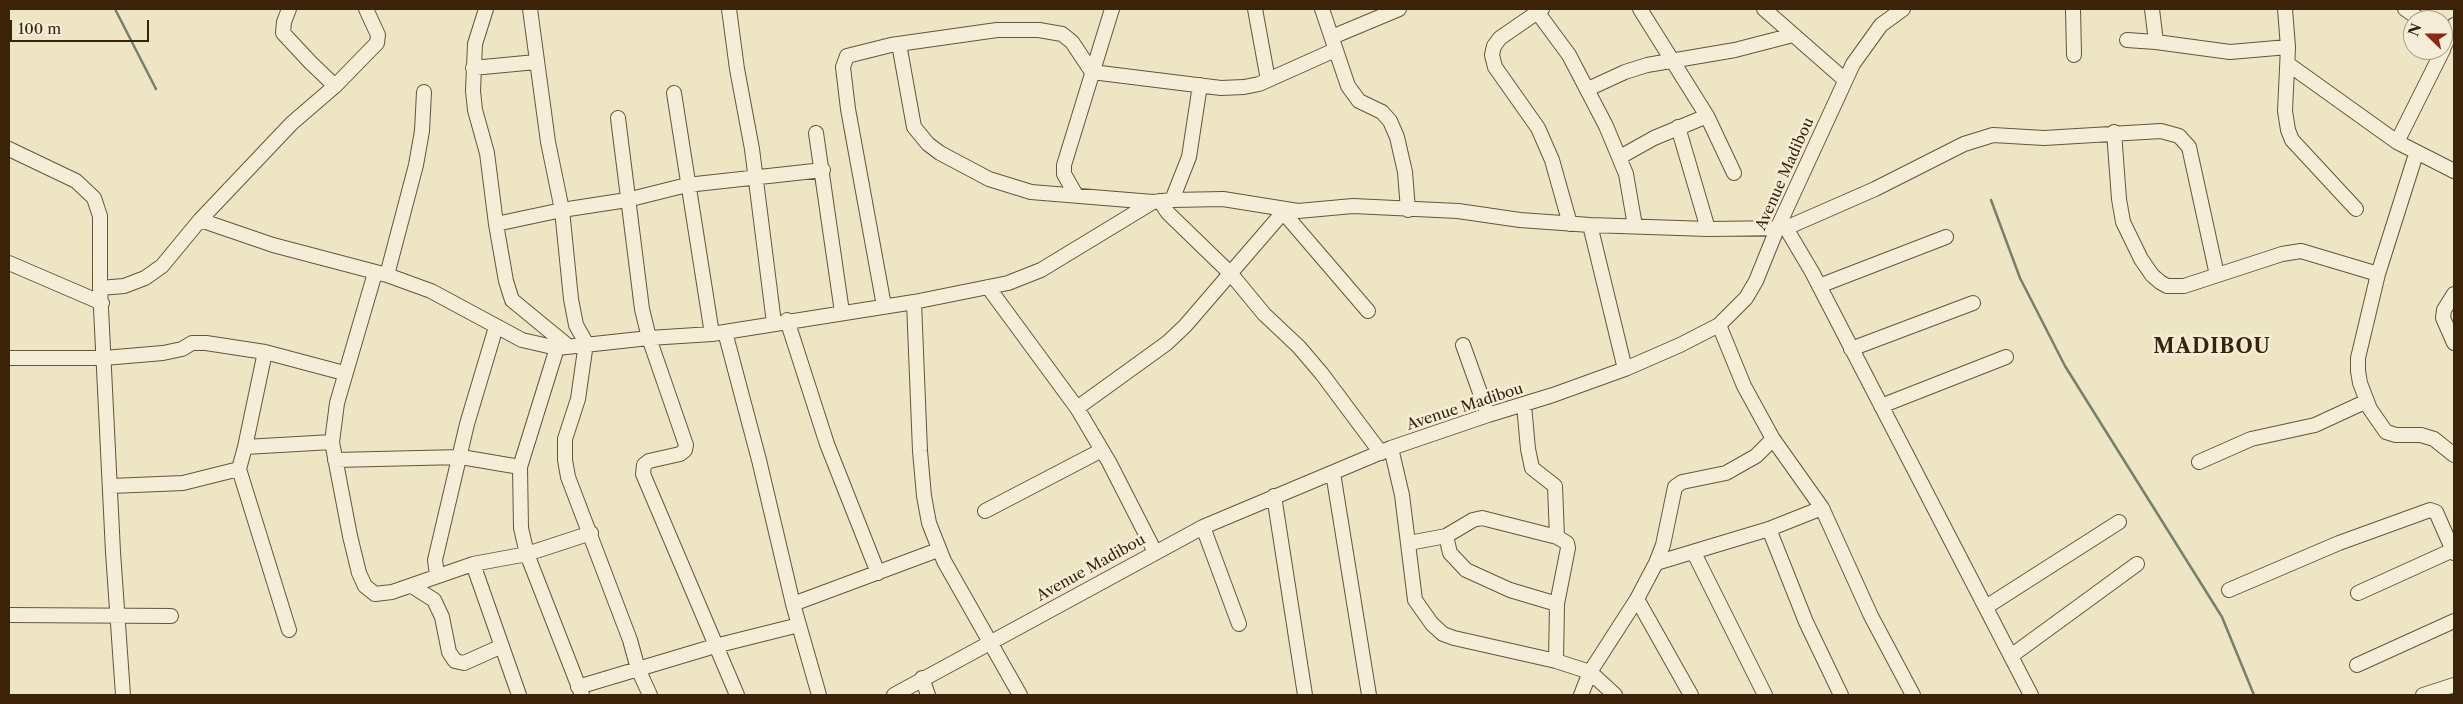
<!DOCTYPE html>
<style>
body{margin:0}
#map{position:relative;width:2463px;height:704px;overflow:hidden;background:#eee5c4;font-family:"Libre Caslon Text",serif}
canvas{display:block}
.frame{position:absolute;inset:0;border:10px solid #3b2309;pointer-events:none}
.north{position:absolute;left:2403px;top:10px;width:50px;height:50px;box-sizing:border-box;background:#f4eed9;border:1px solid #aa9d86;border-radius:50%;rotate:292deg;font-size:14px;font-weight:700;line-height:20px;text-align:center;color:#3b2309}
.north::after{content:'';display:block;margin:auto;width:18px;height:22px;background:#8f2418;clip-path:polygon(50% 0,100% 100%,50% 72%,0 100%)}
.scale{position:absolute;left:10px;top:20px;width:139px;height:22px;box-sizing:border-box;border:2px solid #3b2309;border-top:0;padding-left:6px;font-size:15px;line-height:18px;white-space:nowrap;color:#3b2309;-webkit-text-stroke:4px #f4eed9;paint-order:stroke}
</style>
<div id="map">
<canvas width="2463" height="704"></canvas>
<div class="frame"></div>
<div class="north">N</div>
<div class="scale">100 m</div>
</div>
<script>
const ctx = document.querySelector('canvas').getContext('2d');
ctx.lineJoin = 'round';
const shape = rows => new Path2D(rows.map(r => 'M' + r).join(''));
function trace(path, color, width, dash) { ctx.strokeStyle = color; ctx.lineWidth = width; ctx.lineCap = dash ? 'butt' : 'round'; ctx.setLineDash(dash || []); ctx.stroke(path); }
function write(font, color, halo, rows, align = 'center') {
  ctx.font = font + ' "Libre Caslon Text",serif'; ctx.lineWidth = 5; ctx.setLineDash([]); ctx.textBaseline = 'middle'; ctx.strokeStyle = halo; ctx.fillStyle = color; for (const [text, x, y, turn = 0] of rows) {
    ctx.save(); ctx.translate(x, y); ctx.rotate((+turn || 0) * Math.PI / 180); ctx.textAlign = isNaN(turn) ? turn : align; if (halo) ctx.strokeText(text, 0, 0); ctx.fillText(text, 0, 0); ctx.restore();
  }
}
const stream = shape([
 [115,9,156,89],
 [1991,200,2020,278,2065,366,2222,617,2254,695]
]);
const minor = shape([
 [289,9,284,22,283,33,310,62,335,86],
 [486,9,475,44,473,91,475,110,487,153,496,224,506,281,512,300,568,346],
 [530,9,548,142,562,210,571,299,576,325,586,343,578,399,565,439,565,460,568,477,630,640,638,669,650,695],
 [729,9,737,69,752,149,774,323],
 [1255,9,1268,80],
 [1322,9,1348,86,1359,101,1382,112,1390,121,1397,137,1405,172,1408,210],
 [1535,9,1569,55,1606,126,1626,174,1635,226],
 [1542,9,1500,38,1494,46,1492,55,1495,67,1538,128,1552,160,1570,224],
 [1640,9,1707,116,1734,173],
 [1764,9,1845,80],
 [2073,9,2074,55],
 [2152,9,2156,42],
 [2285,9,2288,47,2285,111,2288,130,2292,140,2356,209],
 [2405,9,2421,20],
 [1332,37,1399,9],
 [2127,40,2156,42,2230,52,2288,47],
 [899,44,914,127,928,144,940,153,989,179,1031,192,1153,202],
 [2443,49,2454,25],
 [2288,64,2397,142,2454,171],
 [473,68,536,62],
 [1588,89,1625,72,1647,65,1735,50,1793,35],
 [674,93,712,334],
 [618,118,642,309,649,338,686,445,685,450,680,454,649,461,644,465,643,474,737,695],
 [1678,127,1708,229],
 [2114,132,2119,199,2123,222,2141,259,2152,275,2160,282,2167,286,2184,286,2282,254,2301,251,2378,274],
 [816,133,842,312],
 [2397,142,2443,50],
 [9,149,76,181,94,198,100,216,100,288,124,286,145,278,162,266,200,220,273,245,387,275,431,291,522,340,557,348,649,338,712,334,914,302,1008,283,1041,270,1153,202,1172,200,1223,199,1298,211,1353,206,1458,211,1520,220,1590,225,1708,229,1786,228,1875,189,1964,144,1993,135,2044,138,2161,131,2179,136,2189,147,2217,275],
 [2416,154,2378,274,2358,358,2358,371,2360,383,2370,409,2386,432,2396,435,2421,435,2434,439,2454,455],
 [1620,157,1654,138,1707,116],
 [1076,195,1064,174,1064,165,1112,9],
 [1172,200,1189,157,1200,85],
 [1160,201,1168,213,1231,274,1264,314,1299,347,1322,374,1381,453],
 [1283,212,1368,311],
 [200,220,292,123,335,86,377,43,378,35,366,9],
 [496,224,562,210,627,200,687,185,823,170],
 [1590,225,1625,369],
 [1786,228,1812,272,2031,695],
 [9,263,102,303],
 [375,273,337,403,332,442,350,536,359,573,365,586,375,594,392,592,473,564,527,554,591,533],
 [387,275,416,165,422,131,424,92],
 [1819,286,1946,237],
 [988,287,1077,408,1109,462,1155,552],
 [100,288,113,552,123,695],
 [2454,294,2444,310,2443,318,2454,343],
 [914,302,920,451,924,496,929,523,944,561,1020,695],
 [884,306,848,109,843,67,847,56,891,45,997,30,1039,30,1062,34,1072,42,1092,72,1221,88,1244,87,1259,84,1335,50],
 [787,320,827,444,878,573],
 [1719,325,1744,386,1773,439,1822,508,1871,616,1913,695],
 [725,332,759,460,793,604,819,695],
 [1463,345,1488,415],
 [557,348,520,467,521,528,527,554,582,695],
 [1851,349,1973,303],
 [9,358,104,358,163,353,182,349,192,343,206,343,265,352],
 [1524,405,1528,449,1532,468,1555,486,1557,537],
 [1881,406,2006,357],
 [1077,408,1167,343,1185,326,1285,210],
 [245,447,265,352,344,373],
 [1391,448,1402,495,1415,600,1432,624,1443,634,1454,638,1556,661,1590,672,1615,695],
 [335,460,461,457,520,467],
 [2199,462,2251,439,2315,425,2367,401],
 [239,469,289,630],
 [1333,473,1369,695],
 [111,486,183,483,239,469,245,447,332,442],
 [1274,496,1305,695],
 [985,511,1102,450],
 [1203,527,1239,624],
 [1769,529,1806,622,1841,695],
 [1446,536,1450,553,1466,570,1510,590,1557,604],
 [1409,543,1446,536,1473,520,1482,518,1557,537,1567,543,1568,548,1557,604,1556,661],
 [1694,553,1765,695],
 [1656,563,1769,529,1822,508],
 [473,564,519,695],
 [437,575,435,560,467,424,496,327],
 [412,586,434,600,442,617,449,652,455,661,464,663,502,646],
 [2229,590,2339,543,2430,510,2436,512,2454,553],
 [2358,593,2453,550],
 [1637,599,1691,695],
 [793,604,938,550],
 [1986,607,2119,522],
 [9,615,171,616],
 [2011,656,2137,564],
 [2357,665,2454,621],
 [922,678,928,695],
 [578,687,715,646,799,625],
 [894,695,1203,527,1391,448,1488,415,1553,395,1625,369,1680,345,1719,325,1746,298,1756,281,1777,229,1853,64,1881,25,1903,9],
 [1581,695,1590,672,1637,599,1656,563,1663,545,1675,487,1682,482,1726,473,1756,456,1773,439],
 [2423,695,2454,685]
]);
const streetNames = [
 ["Avenue Madibou",1785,174,-66],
 ["Avenue Madibou",1465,407,-18],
 ["Avenue Madibou",1091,568,-29]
];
const districtNames = [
 ["MADIBOU",2212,347]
];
trace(stream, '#74816d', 2.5);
trace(minor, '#685438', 16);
trace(minor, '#f4eed9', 14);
write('15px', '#3b2309', '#f4eed9', streetNames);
ctx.letterSpacing = '1px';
write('bold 20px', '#3b2309', '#f4eed9', districtNames);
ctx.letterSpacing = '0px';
</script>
